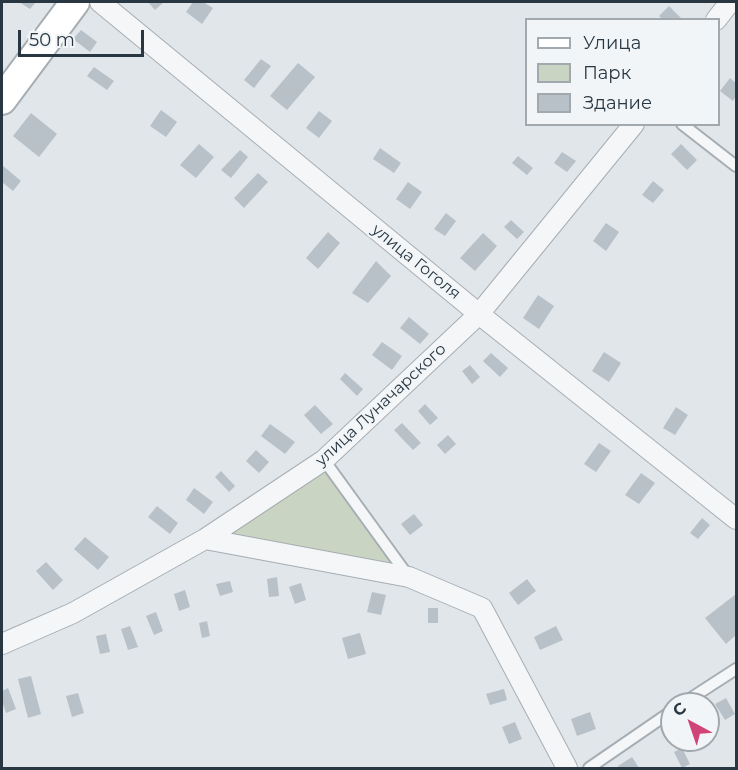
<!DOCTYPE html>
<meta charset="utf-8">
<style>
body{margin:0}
#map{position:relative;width:738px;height:770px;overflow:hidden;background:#e1e6ea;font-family:Montserrat,sans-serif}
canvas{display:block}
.frame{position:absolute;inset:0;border:3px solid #293742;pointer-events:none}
.legend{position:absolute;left:525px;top:18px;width:195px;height:108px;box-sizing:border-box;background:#f1f5f7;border:2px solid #a1a9af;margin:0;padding:8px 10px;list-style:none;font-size:18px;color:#293742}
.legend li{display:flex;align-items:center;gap:12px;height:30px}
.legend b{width:30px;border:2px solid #a1a9af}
.north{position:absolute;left:660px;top:692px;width:60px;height:60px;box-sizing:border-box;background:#f1f5f7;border:2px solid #a1a9af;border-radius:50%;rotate:320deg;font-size:16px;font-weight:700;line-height:24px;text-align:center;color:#293742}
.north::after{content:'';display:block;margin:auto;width:21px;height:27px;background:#d04576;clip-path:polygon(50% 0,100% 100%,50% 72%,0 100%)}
.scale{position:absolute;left:18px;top:30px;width:126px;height:27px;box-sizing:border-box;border:3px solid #293742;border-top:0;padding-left:8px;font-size:18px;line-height:21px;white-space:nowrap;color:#293742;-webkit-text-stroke:4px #f1f5f7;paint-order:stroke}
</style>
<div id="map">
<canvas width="738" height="770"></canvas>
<div class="frame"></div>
<ul class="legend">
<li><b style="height:8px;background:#fff"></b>Улица</li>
<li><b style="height:16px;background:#cad4c2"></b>Парк</li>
<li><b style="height:16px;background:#b8c1c7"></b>Здание</li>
</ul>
<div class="north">С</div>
<div class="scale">50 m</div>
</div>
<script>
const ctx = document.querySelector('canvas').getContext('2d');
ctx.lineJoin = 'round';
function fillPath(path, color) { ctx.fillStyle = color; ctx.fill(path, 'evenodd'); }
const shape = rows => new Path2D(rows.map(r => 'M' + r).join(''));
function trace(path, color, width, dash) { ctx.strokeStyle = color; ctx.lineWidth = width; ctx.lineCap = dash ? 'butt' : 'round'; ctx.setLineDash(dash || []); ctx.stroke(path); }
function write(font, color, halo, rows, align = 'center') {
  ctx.font = font + ' Montserrat,sans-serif'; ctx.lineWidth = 4.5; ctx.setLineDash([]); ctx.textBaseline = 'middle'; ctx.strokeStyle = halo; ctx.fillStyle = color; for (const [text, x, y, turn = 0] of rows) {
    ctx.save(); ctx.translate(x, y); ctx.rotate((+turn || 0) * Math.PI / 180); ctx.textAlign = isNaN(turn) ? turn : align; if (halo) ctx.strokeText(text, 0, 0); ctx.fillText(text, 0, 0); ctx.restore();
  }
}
const green = shape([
 [324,460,409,577,205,539]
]);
const building = shape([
 [19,2,36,2,30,9],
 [148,2,164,2,155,10],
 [193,2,203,2,213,8,202,24,186,12],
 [669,6,683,20,663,20,659,16],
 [81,30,97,42,90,52,73,39],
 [261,59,271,66,254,88,244,80],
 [298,63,315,77,287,110,270,96],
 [94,67,114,81,107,90,87,76],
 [730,78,736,83,736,96,733,101,720,91],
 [161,110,177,122,166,137,150,126],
 [319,111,332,121,319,138,306,128],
 [31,113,57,134,39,157,13,136],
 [199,144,214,157,196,178,180,165],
 [681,144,697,160,687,170,671,154],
 [380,148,401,163,394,173,373,159],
 [240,150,248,157,231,178,221,170],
 [562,152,576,161,567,172,554,163],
 [518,156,533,168,527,175,512,163],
 [2,165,21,181,13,191,2,182],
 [258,173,268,182,244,208,234,198],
 [653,181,664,190,653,203,642,195],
 [408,182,422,192,410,209,396,199],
 [446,213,456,221,445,236,434,229],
 [511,220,524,232,517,239,504,227],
 [606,223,619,232,606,251,593,241],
 [328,232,340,243,318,269,306,258],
 [483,233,497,246,475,271,460,258],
 [376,261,391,276,368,303,352,293],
 [538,295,554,306,539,329,523,318],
 [409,317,429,334,420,344,400,328],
 [382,342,402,356,392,370,372,355],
 [604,352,621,363,609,382,592,371],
 [491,353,508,368,500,377,483,361],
 [470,365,480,377,472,384,462,371],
 [345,373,363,389,357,396,340,379],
 [425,404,438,418,430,425,418,411],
 [315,405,333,424,321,434,304,415],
 [676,407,688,415,675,435,663,428],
 [402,423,421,443,413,450,394,430],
 [270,424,295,442,285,454,261,436],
 [448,435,456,444,445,454,437,445],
 [599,443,611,451,596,472,584,464],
 [256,450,269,462,259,473,246,461],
 [221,471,235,486,229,492,215,477],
 [641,473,655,483,639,504,625,495],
 [194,488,213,502,204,514,186,500],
 [157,506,178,523,170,534,148,517],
 [414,514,423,525,410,535,401,524],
 [702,518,710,525,698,539,690,533],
 [85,537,109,557,98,570,74,549],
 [46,562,63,580,53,590,36,571],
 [277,577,279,596,269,597,267,579],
 [527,579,536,591,518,605,509,593],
 [230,581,233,592,220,596,216,584],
 [301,583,306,600,295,604,289,587],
 [185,590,190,607,179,611,174,594],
 [372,592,386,595,381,615,367,612],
 [736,594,736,635,726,644,705,618],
 [428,608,438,608,438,623,428,623],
 [156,612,163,631,154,635,146,616],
 [207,621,210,636,202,638,199,623],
 [130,626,138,647,128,650,121,629],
 [556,626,563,640,540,650,534,637],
 [360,633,366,654,348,659,342,638],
 [106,634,110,652,100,654,96,636],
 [31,676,41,714,28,718,18,679],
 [8,688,16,709,6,713,2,701,2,691],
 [504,689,507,700,490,705,486,694],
 [78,693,84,713,72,717,66,696],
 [726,698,735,714,725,720,715,704],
 [590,712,596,729,577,736,571,719],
 [515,722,522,739,509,744,502,727],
 [682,748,690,764,682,768,674,752],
 [632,757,639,768,619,768,618,766]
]);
const lane = shape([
 [682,124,736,166],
 [324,460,408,576],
 [682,704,736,669],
 [589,768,672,711]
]);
const street = shape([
 [100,2,479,314,736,519],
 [716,20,730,2],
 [205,539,409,577,482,608,567,768],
 [2,644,73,613,205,539,324,460,479,314,634,124]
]);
const secondary = shape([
 [2,100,75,2]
]);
const streetNames = [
 ["улица Гоголя",416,262,39],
 ["улица Луначарского",381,405,-43]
];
fillPath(green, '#cad4c2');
fillPath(building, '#b8c1c7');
trace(lane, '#a6aeb4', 14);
trace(street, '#a6aeb4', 22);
trace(secondary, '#a6aeb4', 32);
trace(lane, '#f4f6f8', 10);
trace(street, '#f4f6f8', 20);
trace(secondary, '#fff', 28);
write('16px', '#293742', '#f1f5f7', streetNames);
</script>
